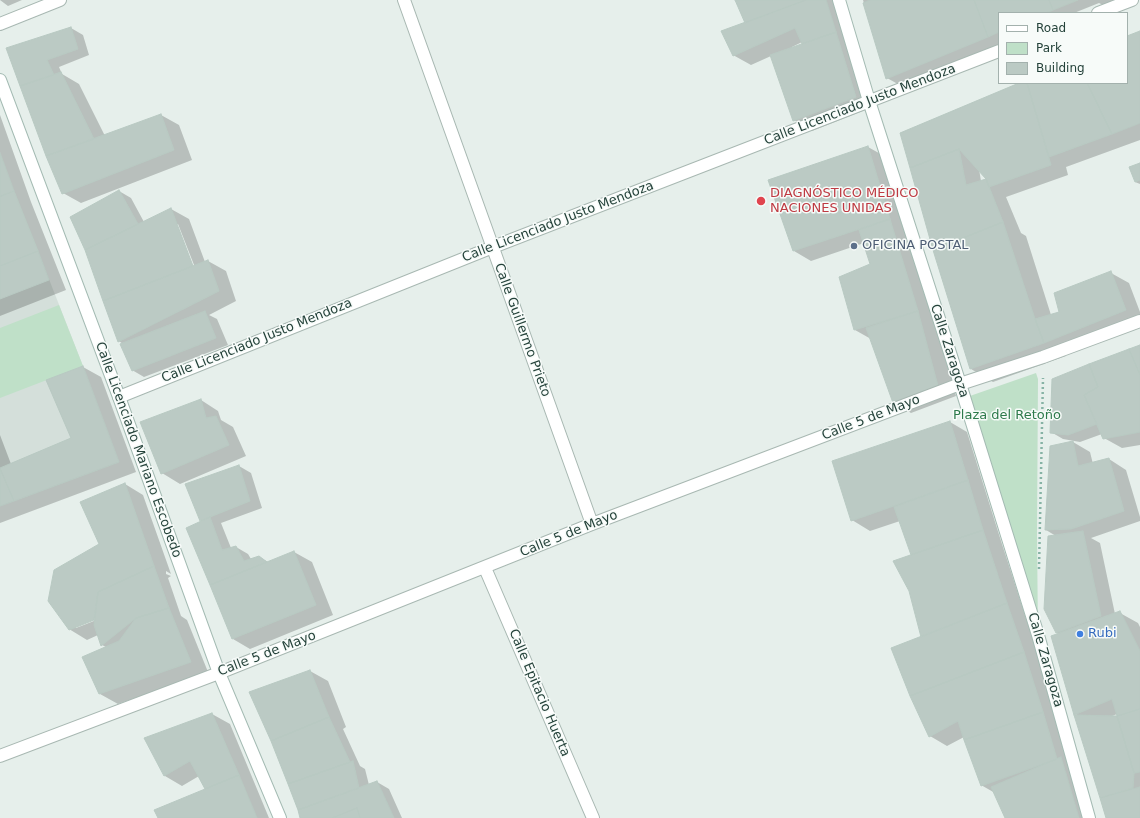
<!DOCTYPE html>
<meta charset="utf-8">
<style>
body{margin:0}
#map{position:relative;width:1140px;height:818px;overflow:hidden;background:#e6efeb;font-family:"DejaVu Sans",sans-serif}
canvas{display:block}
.legend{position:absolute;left:998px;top:12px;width:130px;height:72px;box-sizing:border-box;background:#f7fbf9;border:1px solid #a3b1ad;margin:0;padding:5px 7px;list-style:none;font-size:12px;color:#24423a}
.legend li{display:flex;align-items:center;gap:8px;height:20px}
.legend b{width:20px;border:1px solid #a3b1ad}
</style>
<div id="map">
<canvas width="1140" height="818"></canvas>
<ul class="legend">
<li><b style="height:5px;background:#fff"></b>Road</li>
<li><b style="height:11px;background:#bfe0c8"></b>Park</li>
<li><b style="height:11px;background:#bbcac4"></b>Building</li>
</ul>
</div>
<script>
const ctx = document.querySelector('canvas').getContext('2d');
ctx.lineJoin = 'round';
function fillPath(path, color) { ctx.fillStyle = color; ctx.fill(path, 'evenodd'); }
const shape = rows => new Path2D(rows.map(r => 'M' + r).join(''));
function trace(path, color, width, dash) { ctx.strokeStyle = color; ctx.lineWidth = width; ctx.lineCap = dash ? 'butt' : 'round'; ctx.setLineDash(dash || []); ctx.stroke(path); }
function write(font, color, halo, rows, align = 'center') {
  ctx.font = font + ' "DejaVu Sans",sans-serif'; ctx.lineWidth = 3; ctx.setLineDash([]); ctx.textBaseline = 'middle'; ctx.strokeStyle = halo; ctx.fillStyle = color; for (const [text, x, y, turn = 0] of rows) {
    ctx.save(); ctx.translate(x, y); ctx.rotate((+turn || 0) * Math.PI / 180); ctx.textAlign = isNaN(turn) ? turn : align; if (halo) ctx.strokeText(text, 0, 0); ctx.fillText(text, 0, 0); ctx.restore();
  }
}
const built = shape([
 [38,251,83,366,119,462,0,506,0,266]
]);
const green = shape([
 [59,305,83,366,0,398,0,328],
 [1036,373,1038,379,1037,534,1038,635,1007,514,967,397]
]);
const shadow = shape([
 [0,0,22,0,8,6],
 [737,0,835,0,873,107,812,131,794,120,771,56,751,65,733,55,746,23],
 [802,42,803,45,792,49,792,47],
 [863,0,1121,0,1105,6,1099,3,1074,13,999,13,999,49,905,88,887,78],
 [71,28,83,35,89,55,59,67,62,74,79,84,105,136,161,115,179,125,192,160,81,203,63,193,7,49],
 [1140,32,1140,140,1066,167,1068,175,1006,197,1021,233,1026,236,1051,315,1061,312,1111,273,1129,283,1140,312,1140,321,1064,352,1066,356,993,382,971,369,934,250,901,133,1020,83,1127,83,1127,38],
 [979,169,988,179,981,181],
 [0,115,31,202,66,290,0,316],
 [868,147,886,157,936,322,956,396,911,413,894,402,871,339,855,330,871,265,864,243,811,261,794,251,769,180],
 [1140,164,1140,184,1135,182],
 [119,191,131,198,144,222,171,209,189,219,205,262,208,261,226,271,236,301,209,315,217,319,228,345,144,377,132,370,123,344,119,341,86,250],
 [176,224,178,224,196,270,194,271],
 [1140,346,1140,445,1122,448,1104,438,1102,434,1080,442,1063,439,1051,432],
 [83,367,101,377,136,472,0,523,0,435,11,464,72,439],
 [201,400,218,411,221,420,233,427,246,456,180,484,162,473],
 [950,422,967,432,1001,541,1074,766,1093,818,1006,818,995,793,981,785,964,737,947,746,930,736,922,637,912,556,900,521,870,531,852,520],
 [1073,442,1090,452,1093,464,1109,459,1126,470,1140,517,1140,521,1091,538,1100,543,1115,614,1120,613,1138,623,1140,627,1140,818,1107,818,1053,636,1059,634,1056,632,1056,536,1046,530],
 [1117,714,1118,717,1110,717],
 [239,466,251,473,262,508,221,523,231,548,236,547,248,554,251,559,259,557,268,562,294,552,312,562,333,615,250,649,233,639,211,584,202,522,187,485],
 [125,484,143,495,171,574,166,571,166,574,171,576,168,578,181,616,187,620,208,672,118,704,100,694,84,657,106,647,102,645,98,635,87,640,69,629,100,544],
 [98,617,99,619,76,628,76,626],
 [310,671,328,681,346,727,343,729,360,766,365,769,369,785,377,782,389,789,402,818,301,818,289,784,272,741],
 [212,714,230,724,269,818,159,818,206,790,199,776,182,786,165,776,145,739]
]);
const building = shape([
 [735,0,806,0,745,23,735,0],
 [806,0,826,0,836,32,802,44,795,28,733,56,721,31,806,0],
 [870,0,974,0,988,37,886,79,863,3,870,0],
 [974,0,1049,0,1053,10,1046,13,999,13,999,32,988,37,974,0],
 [1049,0,1078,0,1053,10,1049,0],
 [71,27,78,49,47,60,54,75,20,86,6,48,71,27],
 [1140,31,1140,123,1112,134,1087,83,1127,83,1127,36,1140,31],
 [836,32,856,97,793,121,770,55,836,32],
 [61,72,94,139,46,156,20,86,61,72],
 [1019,83,1027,83,1051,165,989,187,986,179,959,149,910,168,900,133,1019,83],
 [1027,83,1087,83,1112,134,1049,157,1027,83],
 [161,114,174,150,62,194,46,156,161,114],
 [868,146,890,219,793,251,768,180,868,146],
 [959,149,966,185,986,179,1003,222,933,250,910,168,959,149],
 [0,153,14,191,0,197,0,153],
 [1140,163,1140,180,1135,182,1129,167,1140,163],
 [119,190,138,224,85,250,70,217,119,190],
 [14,191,38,251,0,266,0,196,14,191],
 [171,208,193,266,103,301,85,250,171,208],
 [890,219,918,311,854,330,839,277,870,264,859,230,890,219],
 [1003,222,1035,319,1044,343,970,369,933,250,1003,222],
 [38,251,49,280,0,299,0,266,38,251],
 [208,260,219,291,118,342,103,301,208,260],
 [1111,271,1126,310,1044,343,1035,319,1059,312,1054,293,1111,271],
 [205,311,216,338,132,371,120,344,205,311],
 [918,311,938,386,893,403,866,328,918,311],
 [1140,345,1140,375,1129,349,1140,345],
 [1129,349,1140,375,1140,432,1103,439,1084,395,1098,387,1089,364,1129,349],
 [1089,364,1098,387,1084,395,1097,424,1068,435,1050,433,1052,379,1089,364],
 [83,366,119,462,14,501,0,468,71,438,46,380,83,366],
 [201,399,206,418,216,416,229,445,161,474,140,422,201,399],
 [950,421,968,480,851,521,832,461,950,421],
 [1073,441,1078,466,1109,458,1124,511,1071,529,1045,530,1050,446,1073,441],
 [239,465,250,501,200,521,185,484,239,465],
 [0,469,14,501,0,506,0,469],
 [968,480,983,530,911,555,894,507,968,480],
 [125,483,154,566,98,592,94,620,69,630,48,601,54,570,99,544,80,502,125,483],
 [210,517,222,550,236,546,244,561,259,556,267,562,210,585,186,528,210,517],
 [983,530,1007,603,921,637,909,591,893,561,983,530],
 [1083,531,1101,616,1056,633,1044,609,1048,536,1083,531],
 [294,551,316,605,232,639,210,585,294,551],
 [154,566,169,608,136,618,101,646,94,625,98,592,154,566],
 [1007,603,1024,652,910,696,891,648,1007,603],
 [169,608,191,662,99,694,82,657,119,641,136,618,169,608],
 [1120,611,1140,651,1140,709,1117,716,1112,699,1074,715,1051,636,1120,611],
 [1024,652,1043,712,964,740,958,721,929,737,910,696,1024,652],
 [310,670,329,717,271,741,249,692,310,670],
 [1140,709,1140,772,1134,773,1117,716,1140,709],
 [1043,712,1057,759,981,786,964,740,1043,712],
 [212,713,239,775,205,789,190,761,164,776,144,738,212,713],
 [1074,715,1117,716,1134,773,1133,788,1100,798,1074,715],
 [329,717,350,762,288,784,271,741,329,717],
 [1061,757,1079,818,1005,818,991,787,1061,757],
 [353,761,359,788,298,810,288,784,353,761],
 [239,775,257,818,158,818,154,810,239,775],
 [377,781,394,818,360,818,357,808,332,818,300,818,298,810,377,781],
 [1140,787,1140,818,1106,818,1100,798,1140,787],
 [357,808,360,818,332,818,357,808]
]);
const path = shape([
 [1039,569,1043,378]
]);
const street = shape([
 [404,0,592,524],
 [1098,13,1132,0],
 [0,24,60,0],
 [119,397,493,247,999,51],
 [485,568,593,818],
 [0,756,219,673,592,524,960,384,1043,357,1140,321]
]);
const secondary = shape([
 [839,0,869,101,960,384,1038,635,1089,818],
 [0,80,119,397,219,673,280,818]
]);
const markers = [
 [761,201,5,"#e0444e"],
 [854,246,4,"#5c6f8a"],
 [1080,634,4,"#3f7fe0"]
];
const streetNames = [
 ["Calle Licenciado Justo Mendoza",860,105,-21],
 ["Calle Licenciado Justo Mendoza",558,222,-21],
 ["Calle Guillermo Prieto",522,330,70],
 ["Calle Licenciado Justo Mendoza",257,341,-22],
 ["Calle Zaragoza",949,351,72],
 ["Calle 5 de Mayo",871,418,-21],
 ["Calle Licenciado Mariano Escobedo",138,450,70],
 ["Calle 5 de Mayo",569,534,-22],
 ["Calle 5 de Mayo",267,654,-21],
 ["Calle Zaragoza",1045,660,74],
 ["Calle Epitacio Huerta",539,693,67]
];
const healthNames = [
 ["DIAGNÓSTICO MÉDICO",770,194],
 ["NACIONES UNIDAS",770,209]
];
const serviceNames = [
 ["OFICINA POSTAL",862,246]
];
const parkNames = [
 ["Plaza del Retoño",1007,416]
];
const shopNames = [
 ["Rubi",1088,634]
];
fillPath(built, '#d4dfda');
fillPath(green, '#bfe0c8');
fillPath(shadow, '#0003');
fillPath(building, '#bbcac4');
trace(building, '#b8c9c2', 1);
trace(street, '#a8b8b2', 14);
trace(secondary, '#a4bbb3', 14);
trace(path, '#86b3a5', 2.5, [2, 3]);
trace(street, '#fff', 12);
trace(secondary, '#fff', 12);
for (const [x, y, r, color] of markers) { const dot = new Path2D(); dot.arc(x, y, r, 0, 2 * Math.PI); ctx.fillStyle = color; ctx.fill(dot); trace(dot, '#f7fbf9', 1.5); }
write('13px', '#24423a', '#f7fbf9', streetNames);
write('13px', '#be3a42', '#f7fbf9', healthNames, 'left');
write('13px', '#4e5e75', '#f7fbf9', serviceNames, 'left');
write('13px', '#2d7a4b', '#f7fbf9', parkNames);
write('13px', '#366cbe', '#f7fbf9', shopNames, 'left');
</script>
